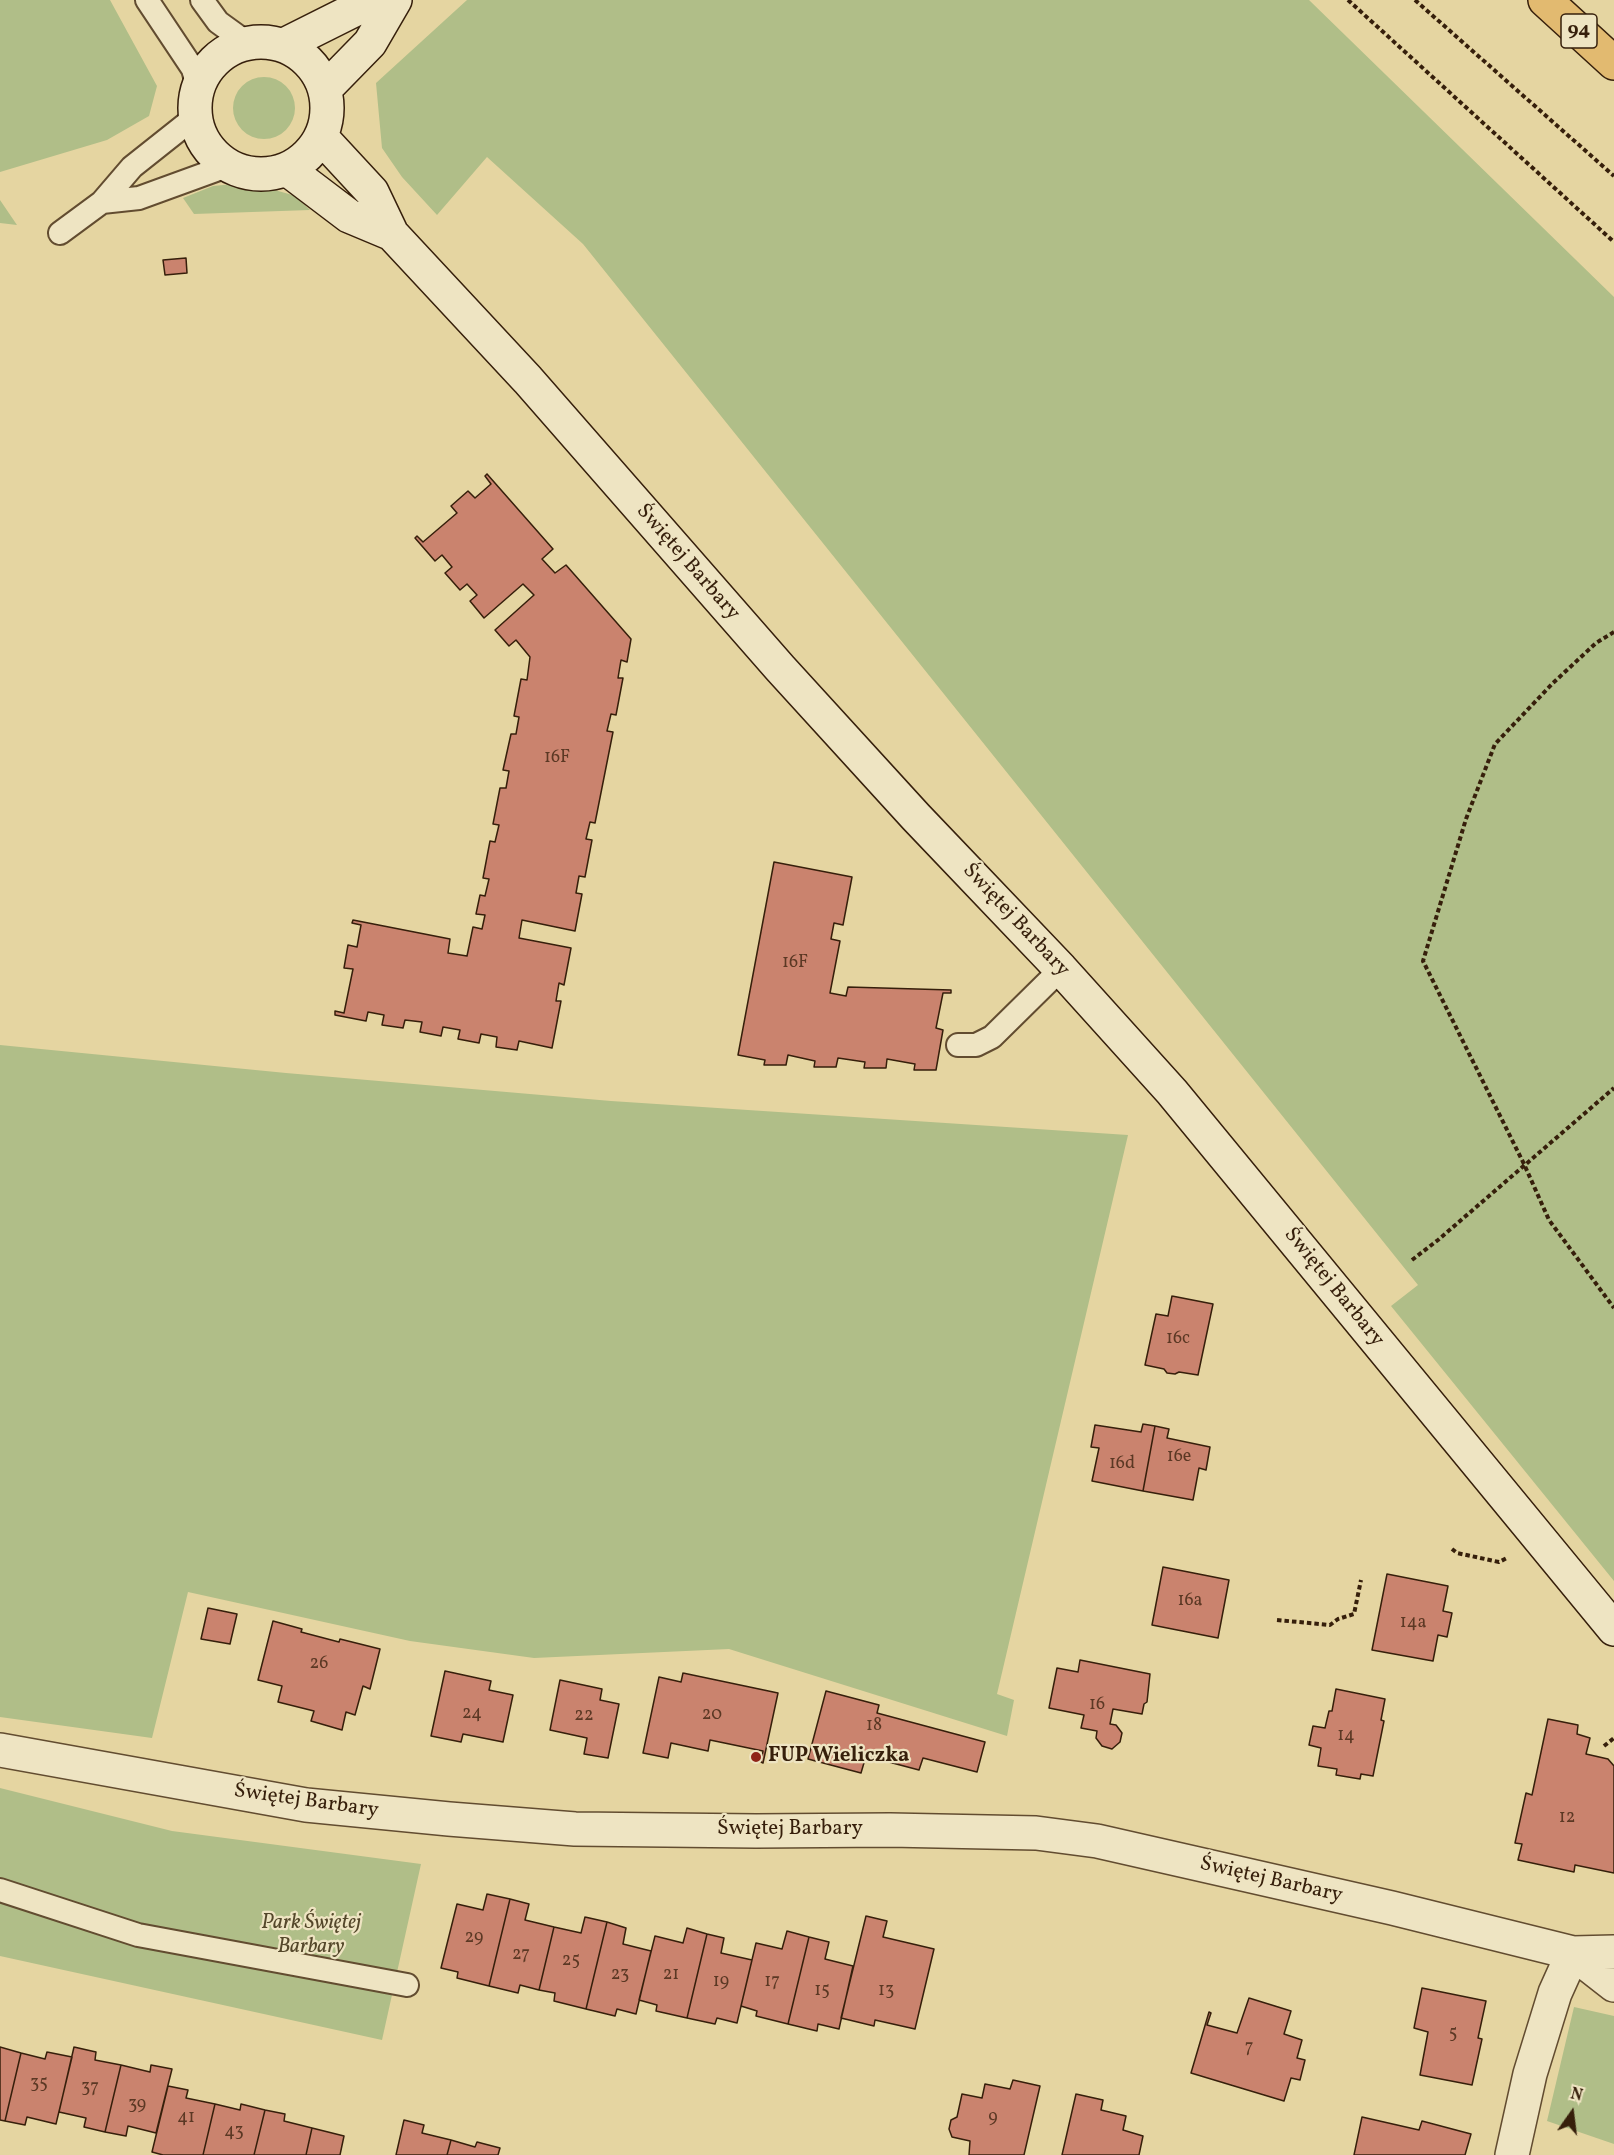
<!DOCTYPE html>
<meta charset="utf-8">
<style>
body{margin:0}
#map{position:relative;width:1614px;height:2155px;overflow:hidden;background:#e5d5a1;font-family:Vollkorn,serif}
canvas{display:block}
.north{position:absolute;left:1542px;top:2083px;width:60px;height:60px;-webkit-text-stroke:4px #eee4c2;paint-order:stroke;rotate:14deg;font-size:16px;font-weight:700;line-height:24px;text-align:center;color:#361f0b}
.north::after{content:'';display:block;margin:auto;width:21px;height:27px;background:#361f0b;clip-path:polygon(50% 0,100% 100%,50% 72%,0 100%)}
</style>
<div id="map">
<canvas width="1614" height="2155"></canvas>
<div class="north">N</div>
</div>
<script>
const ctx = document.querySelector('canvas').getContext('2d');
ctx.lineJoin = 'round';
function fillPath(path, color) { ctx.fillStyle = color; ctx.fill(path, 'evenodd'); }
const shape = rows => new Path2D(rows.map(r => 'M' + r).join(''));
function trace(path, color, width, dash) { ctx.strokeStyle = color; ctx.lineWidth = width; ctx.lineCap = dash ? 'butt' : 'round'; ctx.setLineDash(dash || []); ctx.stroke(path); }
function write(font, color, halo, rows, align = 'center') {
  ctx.font = font + ' Vollkorn,serif'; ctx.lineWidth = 4.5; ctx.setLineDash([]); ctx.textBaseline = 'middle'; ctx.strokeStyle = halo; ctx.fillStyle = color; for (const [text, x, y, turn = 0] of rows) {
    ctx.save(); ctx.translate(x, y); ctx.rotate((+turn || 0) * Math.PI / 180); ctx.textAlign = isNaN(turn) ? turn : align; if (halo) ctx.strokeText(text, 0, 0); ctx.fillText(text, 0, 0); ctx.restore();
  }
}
const green = shape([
 [0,0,110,0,157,86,149,116,107,140,0,172],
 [467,0,1309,0,1614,297,1614,1581,1391,1306,1418,1285,583,244,487,157,437,215,402,177,382,148,376,83],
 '233 108a31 31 0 1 1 62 0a31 31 0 1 1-62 0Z',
 [234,184,271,189,296,196,310,210,194,214,183,198,213,186],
 [0,200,17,225,0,223],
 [0,1045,286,1073,611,1101,1128,1135,997,1694,1014,1700,1007,1736,729,1649,534,1658,410,1641,188,1592,152,1738,0,1717],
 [0,1788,172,1831,421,1864,382,2040,0,1956],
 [1574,2007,1614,2016,1614,2144,1547,2121]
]);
const building = shape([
 [186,258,187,273,165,275,163,260,186,258],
 [487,474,553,549,542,559,555,573,566,565,631,639,627,662,621,660,618,678,623,678,616,715,611,714,607,731,613,732,595,823,590,822,586,839,592,840,585,877,579,876,576,893,582,894,575,931,522,920,519,938,571,948,564,985,559,983,556,1001,561,1001,552,1048,519,1041,517,1050,496,1047,497,1037,481,1034,479,1043,458,1039,460,1030,443,1027,441,1036,420,1032,422,1022,405,1020,403,1028,382,1025,384,1015,368,1012,366,1021,335,1015,335,1011,344,1013,353,969,344,968,348,945,357,947,361,925,352,923,353,920,450,939,448,953,467,956,473,927,482,929,485,915,476,914,480,895,485,896,489,879,483,878,490,841,495,842,499,825,493,824,500,788,506,788,509,771,503,770,511,734,516,734,519,717,514,716,521,679,527,680,530,657,516,640,509,646,495,630,534,595,523,584,484,618,470,601,477,595,467,584,460,590,445,573,452,567,442,555,435,561,415,538,417,536,423,542,457,513,451,506,468,491,475,498,491,484,485,476,487,474],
 [774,862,852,877,843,925,834,923,831,939,840,941,830,993,846,996,848,987,951,990,951,993,943,993,936,1028,943,1030,936,1070,914,1070,915,1064,887,1059,886,1068,864,1068,865,1062,838,1058,836,1067,814,1067,815,1061,788,1055,786,1065,764,1065,765,1060,738,1055,774,862],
 [1172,1296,1213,1304,1198,1375,1179,1372,1175,1374,1167,1373,1164,1369,1145,1365,1156,1314,1168,1316,1172,1296],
 [1143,1424,1155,1426,1143,1491,1092,1481,1099,1448,1091,1447,1095,1425,1141,1432,1143,1424],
 [1155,1426,1169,1429,1167,1438,1210,1447,1206,1470,1199,1468,1193,1500,1143,1491,1155,1426],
 [1163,1567,1229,1580,1218,1638,1152,1625,1163,1567],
 [1387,1574,1448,1586,1443,1611,1452,1613,1447,1637,1438,1635,1433,1661,1372,1650,1387,1574],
 [208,1608,237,1614,230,1644,201,1639,208,1608],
 [273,1621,302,1629,301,1632,339,1642,340,1639,380,1649,370,1689,363,1686,355,1715,346,1712,342,1730,311,1721,314,1711,278,1702,282,1686,258,1680,273,1621],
 [1080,1660,1150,1674,1147,1702,1144,1704,1142,1714,1113,1709,1110,1724,1116,1725,1122,1733,1120,1742,1112,1749,1102,1746,1096,1738,1097,1731,1081,1728,1084,1715,1049,1708,1057,1668,1078,1672,1080,1660],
 [445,1671,491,1681,489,1690,513,1695,503,1742,463,1734,461,1742,431,1736,445,1671],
 [683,1673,778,1693,763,1763,761,1762,763,1751,710,1740,708,1751,671,1743,668,1758,643,1753,659,1677,681,1682,683,1673],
 [560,1680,602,1689,600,1700,619,1704,608,1758,584,1754,587,1738,550,1730,560,1680],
 [1336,1689,1385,1699,1381,1720,1384,1721,1373,1776,1361,1774,1360,1779,1336,1775,1337,1769,1318,1766,1321,1748,1309,1745,1313,1726,1325,1728,1329,1711,1332,1711,1336,1689],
 [826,1691,879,1705,877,1713,985,1742,977,1772,923,1758,919,1770,866,1756,861,1773,808,1759,826,1691],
 [1548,1719,1578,1725,1577,1734,1590,1738,1586,1754,1608,1759,1614,1766,1614,1873,1575,1865,1574,1872,1518,1860,1522,1844,1515,1843,1526,1793,1532,1795,1548,1719],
 [487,1894,510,1899,489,1986,457,1978,458,1972,441,1968,457,1904,483,1910,487,1894],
 [510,1899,529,1904,525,1920,554,1927,539,1990,520,1985,518,1993,489,1986,510,1899],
 [866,1916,887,1921,883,1937,934,1949,915,2029,875,2020,874,2026,841,2018,866,1916],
 [585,1917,607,1922,586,2009,554,2001,555,1993,539,1990,554,1927,581,1933,585,1917],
 [607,1922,626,1928,623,1944,651,1951,636,2014,617,2009,615,2016,586,2009,607,1922],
 [687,1928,707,1934,687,2018,656,2011,657,2005,639,2000,655,1936,683,1943,687,1928],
 [787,1931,809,1937,788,2024,756,2016,757,2011,741,2006,756,1943,782,1949,787,1931],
 [707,1934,724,1938,721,1953,752,1960,737,2023,717,2018,715,2024,687,2018,707,1934],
 [809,1937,829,1942,825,1959,853,1966,839,2029,818,2024,817,2031,788,2024,809,1937],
 [1422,1988,1486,2001,1478,2038,1482,2039,1472,2085,1420,2075,1428,2032,1414,2028,1422,1988],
 [1249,1998,1291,2011,1284,2034,1302,2040,1297,2058,1305,2060,1300,2080,1291,2078,1284,2101,1191,2073,1209,2012,1211,2013,1207,2025,1237,2033,1249,1998],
 [0,2047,21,2053,5,2121,0,2120,0,2047],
 [74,2047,96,2052,95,2060,121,2065,105,2132,84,2127,86,2118,59,2112,74,2047],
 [47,2052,72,2057,56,2124,27,2117,25,2125,5,2121,21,2053,45,2059,47,2052],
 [121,2065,150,2072,151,2065,172,2069,156,2133,128,2126,126,2136,105,2132,121,2065],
 [1013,2080,1040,2086,1024,2155,969,2155,970,2141,952,2137,949,2129,951,2120,957,2117,962,2094,982,2098,985,2084,1010,2089,1013,2080],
 [168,2086,188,2090,186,2098,215,2104,203,2155,163,2155,152,2152,168,2086],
 [1076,2094,1103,2100,1101,2110,1126,2116,1123,2130,1143,2136,1139,2155,1062,2155,1076,2094],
 [215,2104,240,2110,241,2104,265,2110,254,2155,203,2155,215,2104],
 [265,2110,285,2114,284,2121,312,2128,306,2155,254,2155,265,2110],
 [1362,2117,1419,2130,1422,2121,1471,2134,1465,2155,1354,2155,1362,2117],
 [404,2120,424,2125,422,2133,451,2140,447,2155,396,2155,404,2120],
 [312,2128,344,2136,340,2155,306,2155,312,2128],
 [451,2140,475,2147,477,2142,500,2148,498,2155,447,2155,451,2140]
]);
const path = shape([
 [1348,0,1614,242],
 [1415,0,1614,176],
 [1614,632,1596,643,1553,683,1495,744,1466,819,1423,961,1524,1164,1549,1220,1614,1308],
 [1412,1260,1438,1240,1614,1088],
 [1452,1549,1457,1553,1499,1562,1507,1558],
 [1277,1620,1330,1625,1338,1619,1354,1614,1361,1580],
 [1604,1746,1614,1738]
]);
const lane = shape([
 [147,0,193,69,198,88],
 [202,0,218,22,247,43],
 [102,202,139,198,227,166],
 [60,233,102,202,132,167,195,117],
 [958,1045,976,1045,992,1037,1061,969],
 [0,1890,138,1935,407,1985]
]);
const street = shape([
 [0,1750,306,1805,449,1819,575,1829,756,1831,890,1830,1036,1833,1097,1841,1392,1908,1573,1953,1614,1952],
 [1573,1953,1614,1985],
 [1512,2155,1530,2074,1555,1993,1573,1953]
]);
const secondary = shape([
 '195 108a66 66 0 1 1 132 0a66 66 0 1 1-132 0Z',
 [284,45,374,0],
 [326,88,370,43,395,0],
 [322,138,372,192,392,234,528,380,780,668,916,817,1061,969,1172,1092,1614,1629],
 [287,169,349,216,392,234]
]);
const primary = shape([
 [1545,0,1614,63]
]);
const markers = [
 [756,1757,6,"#8f2418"]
];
const numberNames = [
 ["16F",557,759],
 ["16F",795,964],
 ["16c",1178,1340],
 ["16e",1179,1458],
 ["16d",1122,1465],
 ["16a",1190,1602],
 ["14a",1413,1624],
 ["26",319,1665],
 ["16",1097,1706],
 ["24",472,1715],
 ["20",712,1716],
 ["22",584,1717],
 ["18",874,1727],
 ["14",1346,1737],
 ["12",1567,1819],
 ["29",474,1939],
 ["27",521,1956],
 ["25",571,1962],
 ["23",620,1976],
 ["21",671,1976],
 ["19",721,1983],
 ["17",772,1983],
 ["15",822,1992],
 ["13",886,1992],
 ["5",1453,2035],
 ["7",1249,2049],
 ["35",39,2085],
 ["37",90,2089],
 ["39",137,2106],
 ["41",186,2119],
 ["9",993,2119],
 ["43",234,2133]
];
const shields = [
 [1579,31,36]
];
const shieldNames = [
 ["94",1579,31]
];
const streetNames = [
 ["Świętej Barbary",687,563,49],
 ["Świętej Barbary",1015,921,47],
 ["Świętej Barbary",1333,1288,51],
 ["Świętej Barbary",306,1802,8],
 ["Świętej Barbary",790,1830],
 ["Świętej Barbary",1271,1881,13]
];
const poiNames = [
 ["FUP Wieliczka",768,1757]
];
const parkNames = [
 ["Park Świętej",311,1924],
 ["Barbary",311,1948]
];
fillPath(green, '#b0be88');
fillPath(building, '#ca836e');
trace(building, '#361f0b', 1.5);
trace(lane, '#624c30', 26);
trace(street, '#624c30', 36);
trace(secondary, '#361f0b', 36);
trace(primary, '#361f0b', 36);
trace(path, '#361f0b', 4, [4.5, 3]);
trace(lane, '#eee4c2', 22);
trace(street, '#eee4c2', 33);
trace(secondary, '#eee4c2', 33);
trace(primary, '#e2ba70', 33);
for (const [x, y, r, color] of markers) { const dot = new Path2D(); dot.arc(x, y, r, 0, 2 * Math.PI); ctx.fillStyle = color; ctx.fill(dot); trace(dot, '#eee4c2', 2); }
write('18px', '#5b3824', null, numberNames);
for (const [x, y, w] of shields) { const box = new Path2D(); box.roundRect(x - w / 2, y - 17, w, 34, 4.5); ctx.fillStyle = '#eee4c2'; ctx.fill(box); trace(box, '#361f0b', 1.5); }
write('bold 20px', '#361f0b', null, shieldNames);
write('21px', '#361f0b', '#eee4c2', streetNames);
write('bold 21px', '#361f0b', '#eee4c2', poiNames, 'left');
write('italic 21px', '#54472a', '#eee4c2', parkNames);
</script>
